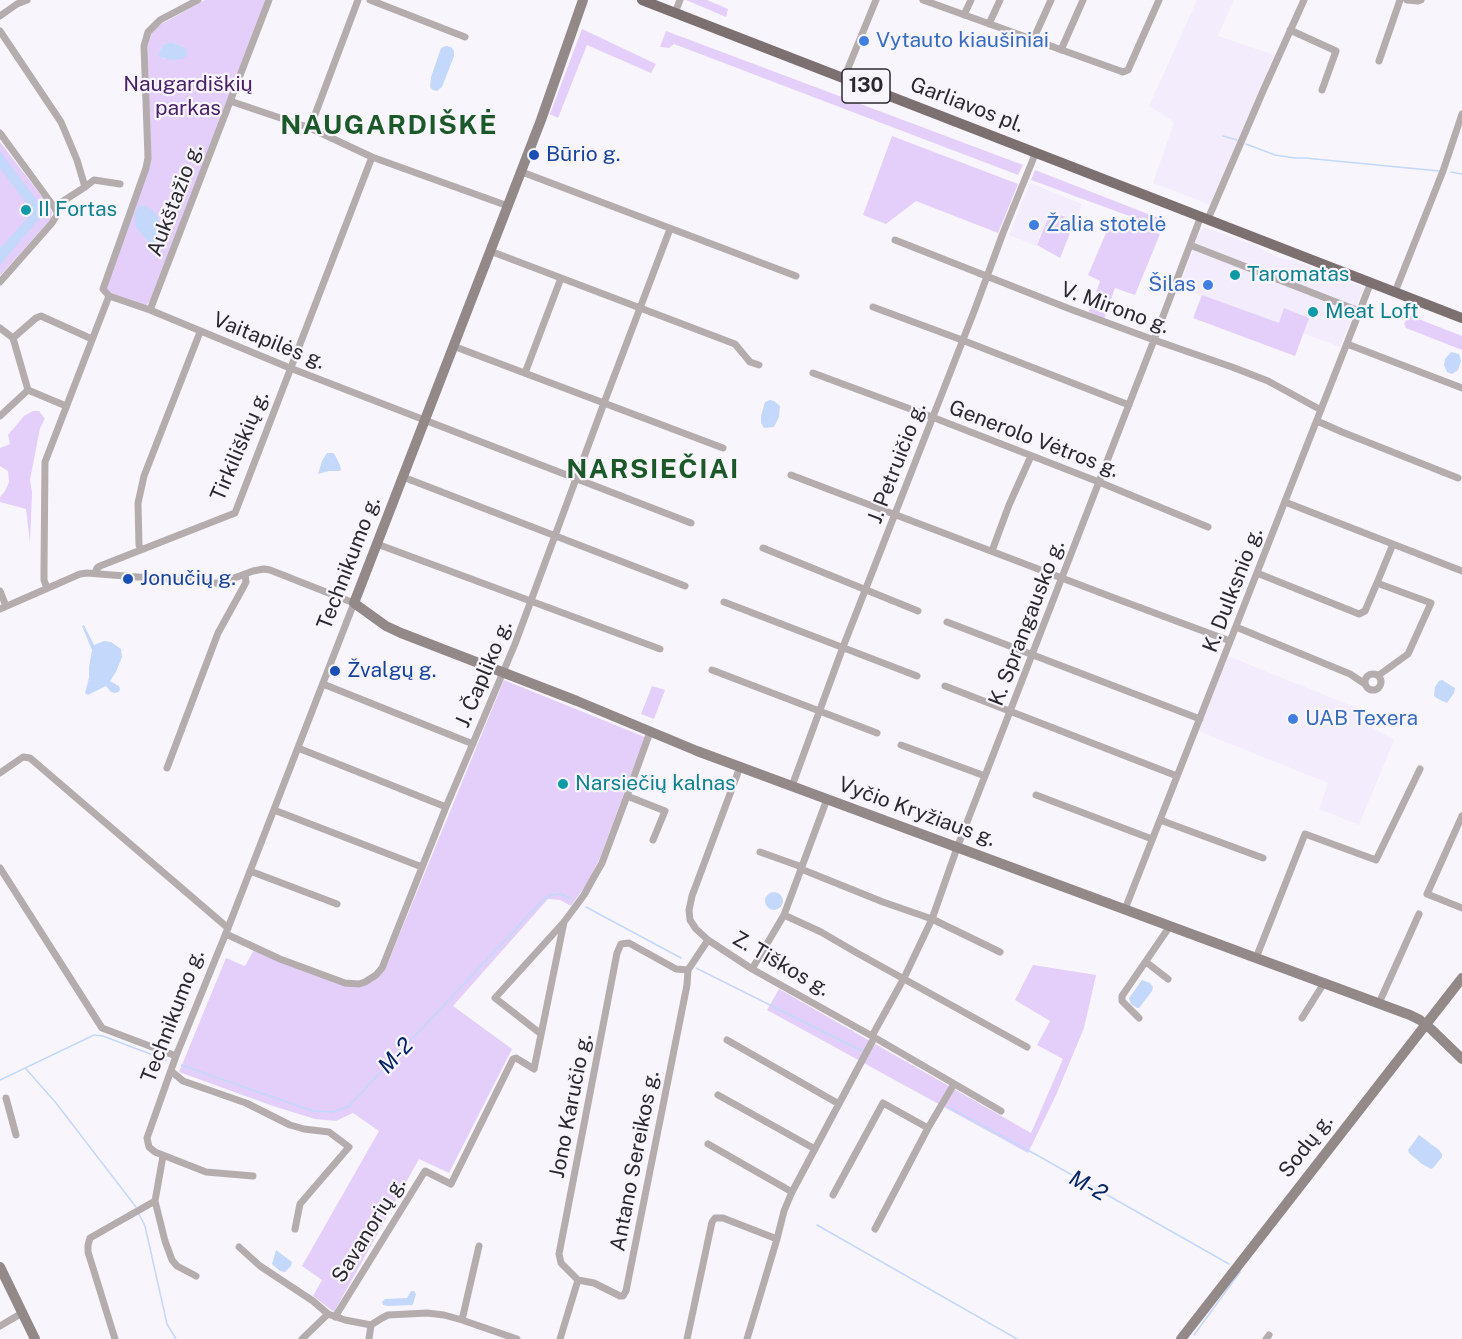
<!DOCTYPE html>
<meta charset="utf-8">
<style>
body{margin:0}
canvas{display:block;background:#f9f5fd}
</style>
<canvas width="1462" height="1339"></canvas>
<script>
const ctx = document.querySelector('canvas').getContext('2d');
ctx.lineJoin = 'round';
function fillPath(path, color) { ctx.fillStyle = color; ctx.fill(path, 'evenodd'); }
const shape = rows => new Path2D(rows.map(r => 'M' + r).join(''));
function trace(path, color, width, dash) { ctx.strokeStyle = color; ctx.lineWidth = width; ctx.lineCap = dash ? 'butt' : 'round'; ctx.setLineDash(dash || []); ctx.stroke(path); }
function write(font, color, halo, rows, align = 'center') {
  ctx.font = font + ' "Public Sans",sans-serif'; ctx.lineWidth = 4.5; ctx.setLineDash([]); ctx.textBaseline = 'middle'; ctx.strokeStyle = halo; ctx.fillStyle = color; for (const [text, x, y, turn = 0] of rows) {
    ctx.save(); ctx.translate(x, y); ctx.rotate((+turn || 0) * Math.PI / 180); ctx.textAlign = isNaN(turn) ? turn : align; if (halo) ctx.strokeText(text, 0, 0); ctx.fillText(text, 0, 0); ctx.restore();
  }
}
const built = shape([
 [1197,0,1234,0,1218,36,1274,55,1211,205,1153,183,1174,122,1149,106],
 [1030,183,1082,204,1076,220,1050,210,1036,246,1009,235],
 [1204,227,1257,246,1266,252,1283,259,1293,260,1364,287,1340,347,1303,333,1309,318,1285,308,1279,323,1179,288,1196,242,1196,238],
 [1228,656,1367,712,1366,724,1394,740,1359,825,1319,809,1328,783,1198,731]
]);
const green = shape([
 [205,0,268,0,150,301,147,305,143,306,109,293,106,289,107,282,150,166,148,46,150,38,152,31,158,26],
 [167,43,174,43,184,47,182,59,165,59,160,57,159,52,163,45],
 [158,217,160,225,164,231,162,241,147,241,145,236],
 [686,0,707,0,728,9,726,17],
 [582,29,656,64,651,73,587,45,558,118,550,114],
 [666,31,1023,165,1018,175,674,44,669,48,660,47],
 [892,136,1018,184,998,233,916,201,886,224,863,215],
 [0,142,50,207,52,213,51,219,0,276],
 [1035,170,1166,221,1162,228,1031,180],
 [1051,211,1075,221,1060,258,1037,245],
 [1112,219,1160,234,1135,295,1115,288,1104,319,1089,312,1100,281,1088,275],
 [1202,295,1279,323,1284,308,1309,318,1295,356,1193,318],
 [1411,316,1462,336,1462,350,1406,328,1404,324,1406,320],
 [33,411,39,411,45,419,40,428,30,480,32,492,30,543,26,509,0,502,0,497,5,491,9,482,8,471,0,466,0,448,10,444,8,435,24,416],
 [504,680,645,737,600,858,586,885,571,906,560,900,548,899,453,1006,512,1049,449,1173,419,1159,334,1312,313,1296,322,1280,302,1266,379,1131,353,1113,336,1121,315,1119,273,1106,179,1072,226,958,245,966,254,950,342,985,355,987,364,985,389,960],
 [652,686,665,690,654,719,641,714],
 [1033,965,1096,975,1084,1028,1056,1095,1028,1153,767,1010,779,989,1031,1133,1063,1059,1037,1045,1050,1021,1015,1000]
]);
const water = shape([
 [167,43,174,43,184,47,187,51,187,56,182,59,170,60,159,57,159,52,163,45],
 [446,46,451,47,454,51,454,56,442,87,437,91,433,90,430,87,431,77,441,48],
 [0,151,45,212,0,265,0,248,33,212,0,168],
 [139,206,144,206,151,209,158,217,160,225,164,231,162,241,158,247,151,245,136,227,135,218,135,213],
 [1451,352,1459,354,1461,361,1458,370,1452,374,1447,372,1444,365,1445,359],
 [770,400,774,401,780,406,779,417,774,427,764,428,761,423,761,416,765,402],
 [327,453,333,453,335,455,340,465,341,470,339,471,329,471,318,474,322,461],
 [84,625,94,645,104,641,111,642,121,649,122,657,116,672,110,681,119,686,120,690,118,692,115,693,111,692,106,686,88,695,85,693,89,678,89,667,92,650,82,626],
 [1442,680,1455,688,1454,693,1447,703,1438,699,1434,696,1435,687,1439,681],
 '765 901a9 9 0 1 1 18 0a9 9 0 1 1-18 0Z',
 [1142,980,1150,983,1153,987,1152,991,1139,1008,1137,1008,1131,1004,1129,998],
 [1419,1135,1439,1150,1442,1154,1442,1157,1433,1168,1431,1169,1422,1164,1409,1153,1408,1150],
 [276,1250,292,1262,291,1266,285,1272,280,1271,272,1264],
 [411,1291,414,1291,416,1294,413,1304,412,1305,388,1306,383,1305,382,1302,385,1299,407,1298]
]);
const stream = shape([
 [1223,136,1237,140],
 [1246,144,1275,155,1295,158,1305,158,1439,171],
 [1451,172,1462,174],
 [586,907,681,958],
 [696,968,862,1051],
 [181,1065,313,1111,332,1112,348,1107,543,900,551,895,561,894,571,899],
 [26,1069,56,1103,136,1207],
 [0,1080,94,1035,103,1036,166,1060],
 [948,1107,1035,1154,1229,1264],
 [139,1214,145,1226,167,1324,176,1339],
 [817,1225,1017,1339],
 [1194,1335,1240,1272]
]);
const street = shape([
 [198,0,160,20,148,32,144,46,148,158,146,168,103,289,109,296,150,310,290,368,691,523],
 [370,0,465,37],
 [923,0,1123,72,1128,70,1159,0],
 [1407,0,1418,1,1421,0],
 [675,13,680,0],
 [964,15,971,0],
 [0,16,17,4,27,0],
 [989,24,1000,0],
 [1290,30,1336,51,1322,90],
 [0,31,61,122,77,160,85,187,54,207],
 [1033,40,1051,0],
 [1061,50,1083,0],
 [1379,61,1400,0],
 [844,78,876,0],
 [230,101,310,128,372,157,508,206],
 [310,128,358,0],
 [0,133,54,207,57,212,57,215,52,223,0,282],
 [522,172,796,276],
 [85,187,94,180,120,184],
 [1208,219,1263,91,1304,0],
 [895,240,1070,309,1154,340,1232,367,1268,381,1321,410],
 [1190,245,1359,311],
 [490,251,735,344,750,362,759,365],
 [1395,292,1443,171,1462,114],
 [873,307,962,340,1129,405],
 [150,310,269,0],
 [0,328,13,338],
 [1347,344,1462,388],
 [453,346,723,448],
 [525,373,561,278],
 [813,373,932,417,1099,482,1208,527],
 [28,390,66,406],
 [0,416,28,390,13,338,36,318,41,316,92,339],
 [1317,421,1342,432,1458,478],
 [791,475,1117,599,1230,641],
 [403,477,685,586],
 [1285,502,1462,571],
 [377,544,660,649],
 [763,548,918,611],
 [141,549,139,545,138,503,144,476,200,332],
 [992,551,1009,505,1031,456],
 [95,573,97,568,100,566,235,513,372,157],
 [1257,573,1359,614,1365,611,1377,583,1431,603,1408,654,1379,675],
 [1377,583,1393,544],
 [47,588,44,580,44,568,45,462,109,296],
 [0,591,6,606],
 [724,602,917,676],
 [0,609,80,574,87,573,213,583,221,583,253,571,264,569,270,570,354,603,228,928,176,1056,147,1138,149,1147,155,1152,206,1172,253,1176],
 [947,622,1200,719],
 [1236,627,1350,674,1365,684],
 [712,670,877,733],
 '1365 682a8 8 0 1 1 16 0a8 8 0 1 1-16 0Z',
 [323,684,473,744],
 [945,686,1177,776],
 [901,745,985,776],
 [298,748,446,807],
 [740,767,692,896,689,910,690,920,696,929,708,940,752,969,872,1036,1001,1111],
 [167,768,218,633,244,586,246,582,245,574],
 [0,773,23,757,30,758,228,928],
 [792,786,843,647,975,309,1003,233,1036,152],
 [1036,795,1152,839],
 [627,796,665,811,653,840],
 [274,810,422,867],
 [1462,816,1427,894,1462,908],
 [1160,820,1263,858],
 [760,852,802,867],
 [0,868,102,1028,176,1056],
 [801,869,883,902,932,919,1000,952],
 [250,871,337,904],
 [1125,909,1371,282],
 [784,915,821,932,857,953,1027,1047],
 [226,934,280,959,345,983,359,984,365,982,376,975,382,968,446,807,515,644,604,403,670,229],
 [1256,958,1305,834,1376,860,1420,769],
 [1146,962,1168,979],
 [752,969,784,915,827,799],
 [1379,1003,1419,914],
 [1139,1018,1122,1001,1122,996,1170,926],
 [1302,1018,1324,983],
 [541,1034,495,998,564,922,584,895,594,877,602,863,627,796,650,732],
 [872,1036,904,978,932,919,957,848,1154,340,1201,216],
 [727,1040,839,1104],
 [171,1071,183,1081,246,1103,290,1125,304,1129,329,1132,349,1147,300,1204,295,1229],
 [718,1095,815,1149],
 [6,1098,16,1135],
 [708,1144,792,1192],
 [163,1156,155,1201,165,1241,172,1260,177,1266,196,1276],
 [833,1195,883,1103,928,1128],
 [875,1229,928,1128,954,1084],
 [239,1247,260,1266,313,1301,328,1314,345,1320,371,1325],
 [578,1280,594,1283,620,1296,623,1296,626,1291,687,985,688,970,708,940],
 [335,1317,425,1171,451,1184,513,1059,516,1058,534,1069,564,922],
 [462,1320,479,1246],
 [0,1326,22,1313],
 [115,1339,88,1252,88,1245,90,1238,155,1201],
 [302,1339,328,1314],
 [369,1339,371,1325,382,1318,388,1315,427,1313,444,1315,462,1320,517,1339],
 [560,1339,578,1280,561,1263,559,1254,617,953,621,944,629,943,676,969,688,970],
 [687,1339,712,1222,715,1218,723,1218,777,1239],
 [747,1339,777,1239,784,1211,792,1192,874,1038],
 [1266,1339,1269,1335]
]);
const secondary = shape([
 [583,0,541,120,354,603,386,626,401,633,577,701,697,751,1410,1015,1420,1020,1431,1029,1462,1059],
 [0,1267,35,1339],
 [1181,1339,1462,978]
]);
const primary = shape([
 [642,0,1462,318]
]);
const markers = [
 [864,41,6,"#3f7fe0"],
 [534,155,6,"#1a4fb4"],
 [26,210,6,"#0f9aa8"],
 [1034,225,6,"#3f7fe0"],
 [1235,275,6,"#0f9aa8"],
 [1208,285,6,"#3f7fe0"],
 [1313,312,6,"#0f9aa8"],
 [128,579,6,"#1a4fb4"],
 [335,671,6,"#1a4fb4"],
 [1293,719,6,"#3f7fe0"],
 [563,784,6,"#0f9aa8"]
];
const shields = [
 [866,86,48]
];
const shieldNames = [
 ["130",866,86]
];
const shopNames = [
 ["Vytauto kiaušiniai",876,41],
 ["Žalia stotelė",1046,225],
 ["Šilas",1196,285,"right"],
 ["UAB Texera",1305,719]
];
const parkNames = [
 ["Naugardiškių",188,85],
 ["parkas",188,109]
];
const streetNames = [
 ["Garliavos pl.",967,105,21],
 ["Aukštažio g.",175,200,-69],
 ["V. Mirono g.",1115,308,20],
 ["Vaitapilės g.",269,341,22],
 ["Generolo Vėtros g.",1034,439,21],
 ["Tirkiliškių g.",240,446,-67],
 ["J. Petruičio g.",897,463,-69],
 ["Technikumo g.",349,563,-69],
 ["K. Dulksnio g.",1233,590,-69],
 ["K. Sprangausko g.",1027,623,-69],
 ["J. Čapliko g.",484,674,-67],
 ["Vyčio Kryžiaus g.",917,812,20],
 ["Z. Tiškos g.",781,964,30],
 ["Technikumo g.",173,1016,-69],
 ["Jono Karučio g.",571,1106,-79],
 ["Sodų g.",1306,1146,-52],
 ["Antano Sereikos g.",635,1161,-79],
 ["Savanorių g.",369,1230,-58]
];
const transitNames = [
 ["Būrio g.",546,155],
 ["Jonučių g.",140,579],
 ["Žvalgų g.",347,671]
];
const cultureNames = [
 ["II Fortas",38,210],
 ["Taromatas",1247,275],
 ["Meat Loft",1325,312],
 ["Narsiečių kalnas",575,784]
];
const waterNames = [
 ["M-2",396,1056,-47],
 ["M-2",1088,1186,29]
];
const districtNames = [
 ["NAUGARDIŠKĖ",389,126],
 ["NARSIEČIAI",653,470]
];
fillPath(built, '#f3ecfc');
fillPath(green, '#e3cff9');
fillPath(water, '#c3d8fb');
trace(stream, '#c3d8fb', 1.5);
trace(street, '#b5adad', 7);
trace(secondary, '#948989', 10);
trace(primary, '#7d7070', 10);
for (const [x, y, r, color] of markers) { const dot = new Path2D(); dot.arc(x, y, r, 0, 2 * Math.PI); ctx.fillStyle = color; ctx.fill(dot); trace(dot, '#f9f5fd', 2); }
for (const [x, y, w] of shields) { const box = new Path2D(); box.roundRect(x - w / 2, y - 17, w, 34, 4.5); ctx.fillStyle = '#f9f5fd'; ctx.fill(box); trace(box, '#2b292e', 1.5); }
write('bold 20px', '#2b292e', null, shieldNames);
write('21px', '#366cbe', '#f9f5fd', shopNames, 'left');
write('21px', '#482167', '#f9f5fd', parkNames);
write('21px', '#2b292e', '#f9f5fd', streetNames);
write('21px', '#164399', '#f9f5fd', transitNames, 'left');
write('21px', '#0d838f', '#f9f5fd', cultureNames, 'left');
write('italic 22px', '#042667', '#f9f5fd', waterNames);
ctx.letterSpacing = '1.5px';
write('bold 27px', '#1b5929', '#f9f5fd', districtNames);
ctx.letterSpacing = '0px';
</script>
